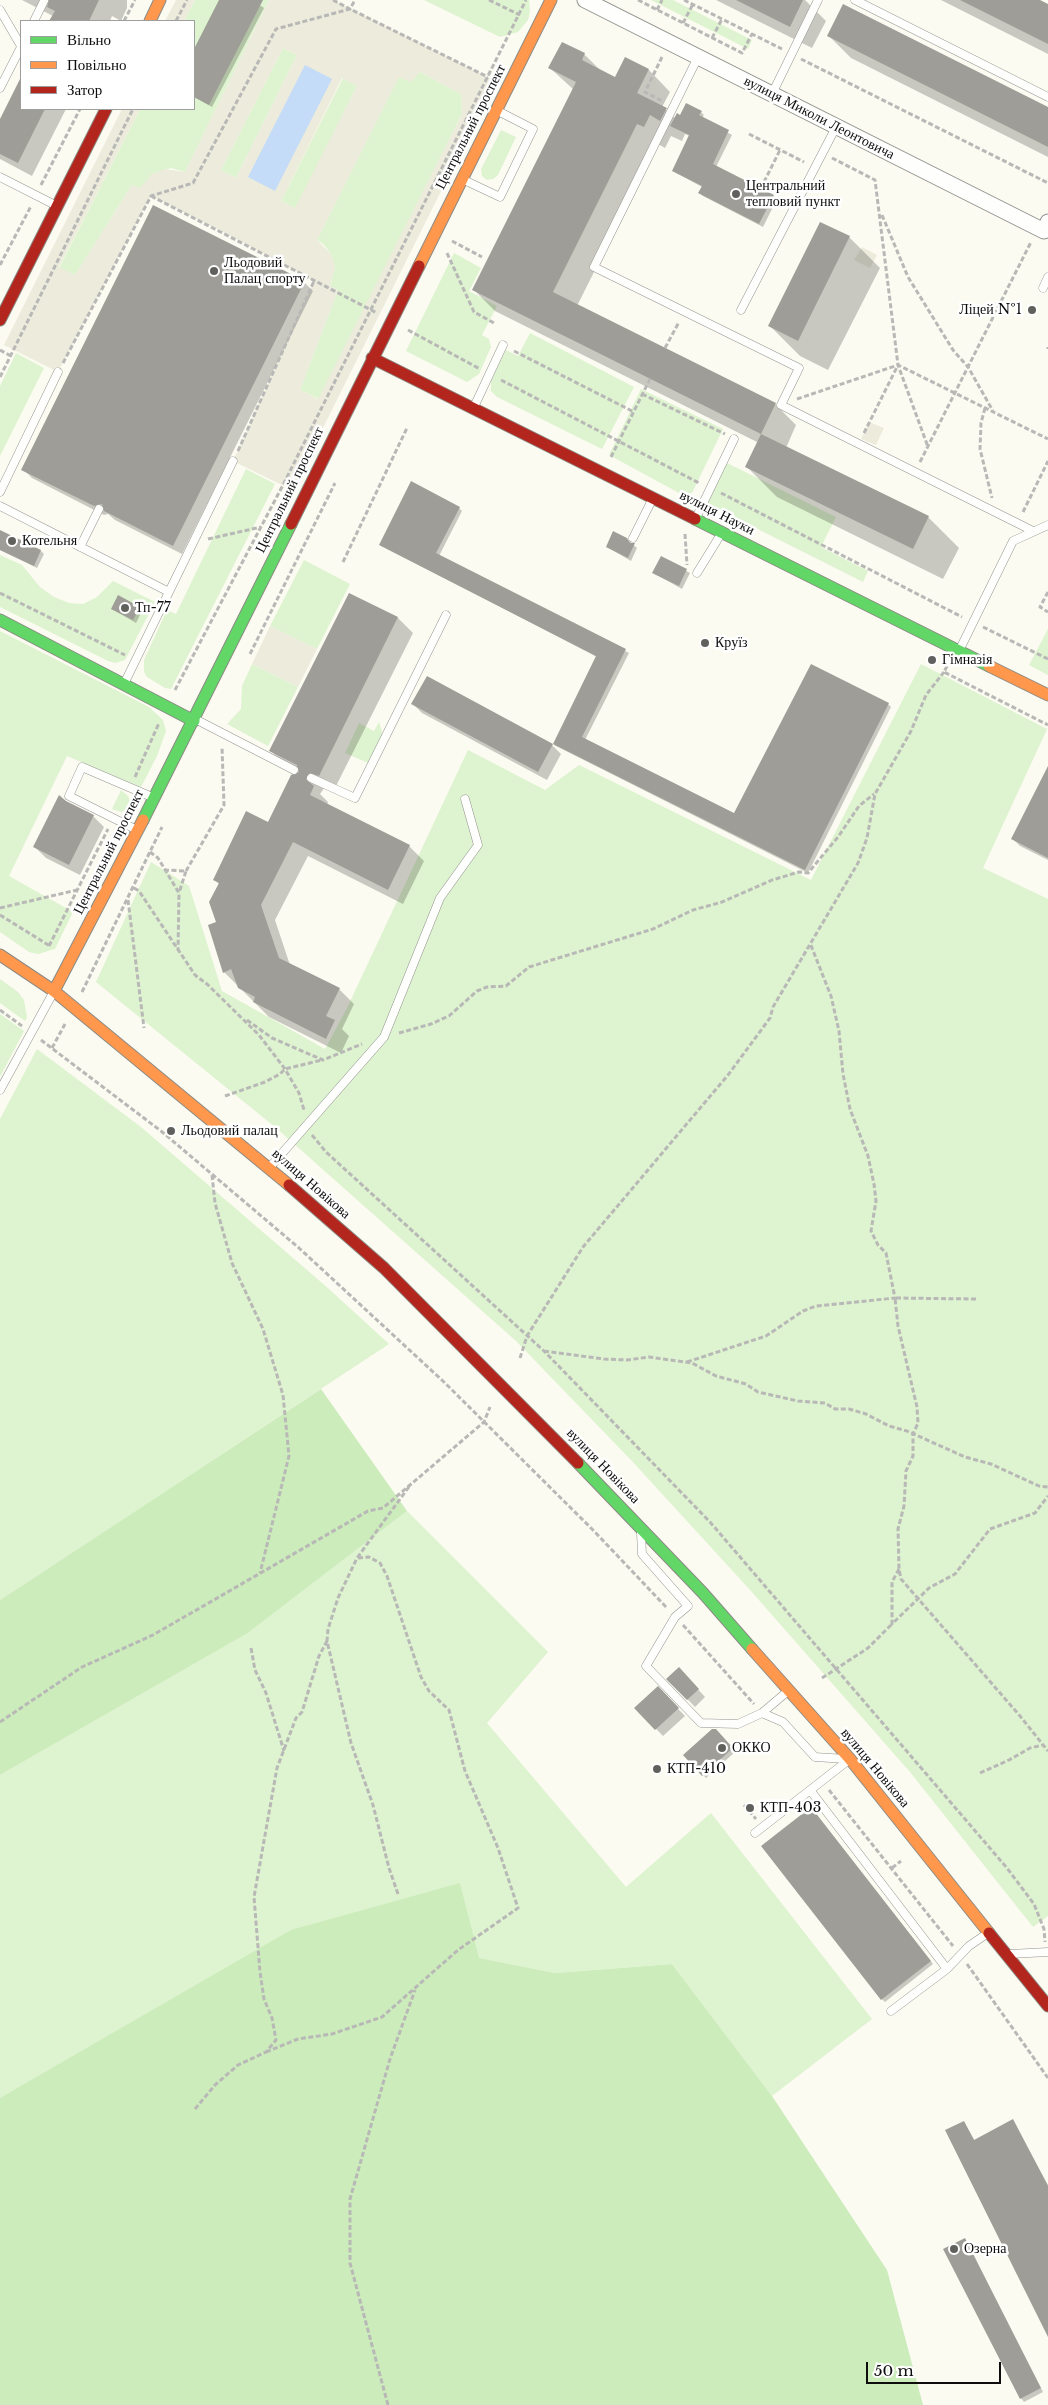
<!DOCTYPE html>
<meta charset="utf-8">
<style>
body{margin:0}
#map{position:relative;width:1048px;height:2405px;overflow:hidden;background:#fbfbf1;font-family:"Libre Baskerville",serif}
canvas{display:block}
.legend{position:absolute;left:20px;top:20px;width:175px;height:90px;box-sizing:border-box;background:#fff;border:1px solid #9e9e9e;margin:0;padding:6px 9px;list-style:none;font-size:15px;color:#0d0d0d}
.legend li{display:flex;align-items:center;gap:10px;height:25px}
.legend b{width:25px;border:1px solid #9e9e9e}
.scale{position:absolute;left:866px;top:2362px;width:135px;height:22px;box-sizing:border-box;border:2px solid #0d0d0d;border-top:0;padding-left:6px;font-size:15px;line-height:18px;white-space:nowrap;color:#0d0d0d;-webkit-text-stroke:4px #fff;paint-order:stroke}
</style>
<div id="map">
<canvas width="1048" height="2405"></canvas>
<ul class="legend">
<li><b style="height:6px;background:#63d668"></b>Вільно</li>
<li><b style="height:6px;background:#ff974d"></b>Повільно</li>
<li><b style="height:6px;background:#b3261e"></b>Затор</li>
</ul>
<div class="scale">50 m</div>
</div>
<script>
const ctx = document.querySelector('canvas').getContext('2d');
ctx.lineJoin = 'round';
function fillPath(path, color) { ctx.fillStyle = color; ctx.fill(path, 'evenodd'); }
const shape = rows => new Path2D(rows.map(r => 'M' + r).join(''));
function trace(path, color, width, dash) { ctx.strokeStyle = color; ctx.lineWidth = width; ctx.lineCap = dash ? 'butt' : 'round'; ctx.setLineDash(dash || []); ctx.stroke(path); }
function write(font, color, halo, rows, align = 'center') {
  ctx.font = font + ' "Libre Baskerville",serif'; ctx.lineWidth = 5; ctx.setLineDash([]); ctx.textBaseline = 'middle'; ctx.strokeStyle = halo; ctx.fillStyle = color; for (const [text, x, y, turn = 0] of rows) {
    ctx.save(); ctx.translate(x, y); ctx.rotate((+turn || 0) * Math.PI / 180); ctx.textAlign = isNaN(turn) ? turn : align; if (halo) ctx.strokeText(text, 0, 0); ctx.fillText(text, 0, 0); ctx.restore();
  }
}
const green = shape([
 [195,0,269,0,185,172,171,168,152,174,140,189,132,185,75,275,59,268,140,109,194,109,194,21,184,21],
 [424,0,529,0,530,11,528,20,518,32,500,37],
 [651,0,673,0,752,40,748,49],
 [283,48,297,55,236,178,221,170],
 [420,72,461,94,462,114,319,399,300,390,338,290,330,286,335,267,331,254,323,244,317,240,399,76],
 [343,78,357,86,296,209,281,201],
 [501,130,516,137,498,175,493,179,487,180,482,176,481,169],
 [454,253,481,268,469,291,497,306,482,335,489,339,491,347,479,374,467,382,406,351],
 [530,333,634,387,602,449,497,397,491,391,491,381,506,350,518,356],
 [16,353,44,368,0,456,0,386],
 [641,389,723,429,692,493,681,494,609,455],
 [727,463,836,517,821,547,868,571,863,582,706,503],
 [246,469,275,484,171,689,165,688,147,677,144,672,144,660,167,610,176,614],
 [0,555,22,565,40,587,54,597,69,603,83,604,97,597,113,581,155,602,125,660,115,663,108,661,0,607],
 [304,560,350,584,317,649,270,626],
 [1048,629,1048,675,1029,665],
 [0,631,149,707,163,720,166,731,157,756,141,787,67,756,9,876,73,912,55,949,38,954,29,952,0,932],
 [252,664,298,687,268,746,227,724,241,709,242,686],
 [921,664,1047,729,983,868,1048,899,1048,1916,1033,1927,910,1772,751,1591,631,1460,516,1341,275,1127,96,982,151,862,189,886,222,991,325,1049,347,1008,468,750,545,790,579,765,811,880],
 [379,722,383,735,368,763,345,753,359,723,374,731],
 [121,790,128,796,131,804,127,810,121,812,112,809],
 [0,979,18,992,24,1000,27,1018,25,1021,0,1003],
 [0,1014,24,1031,0,1077],
 [37,1049,141,1127,329,1289,389,1344,0,1600,0,1119],
 [407,1511,548,1652,487,1723,626,1887,711,1813,872,2019,772,2096,672,1964,555,1973,478,1958,460,1884,72,2058,0,2098,0,1775,248,1633]
]);
const forest = shape([
 [321,1389,407,1511,248,1633,0,1775,0,1600],
 [460,1883,479,1958,555,1973,672,1964,772,2096,887,2270,923,2405,0,2405,0,2098,291,1930]
]);
const plaza = shape([
 [176,0,195,0,184,21,165,21],
 [269,0,333,0,496,81,292,490,233,461,314,281,233,237,151,196,58,372,4,345,122,109,140,109,59,267,75,275,132,185,140,188,152,174,165,169,185,172],
 [283,48,297,55,236,178,221,170],
 [420,72,461,94,462,114,318,399,300,390,338,290,330,286,335,267,331,254,317,240,399,77,411,82],
 [342,78,357,86,295,208,281,201],
 [862,247,877,255,870,268,854,260],
 [869,422,884,428,876,445,861,439],
 [270,626,317,649,298,687,252,664]
]);
const water = shape([
 [305,65,332,79,275,191,248,177]
]);
const shadow = shape([
 [22,0,127,0,127,8,121,21,112,16,110,21,51,21,53,16],
 [220,0,252,0,264,8,212,107,194,97,194,52],
 [716,0,805,0,826,21,812,48],
 [941,0,1037,0,1048,5,1048,54],
 [829,36,1048,108,1048,157,851,58],
 [562,43,584,54,601,71,616,78,626,59,649,70,670,92,662,107,675,118,701,112,704,115,702,118,732,135,716,167,777,199,763,227,703,196,699,193,702,187,673,171,690,136,685,134,682,141,671,136,665,148,658,144,577,306,775,404,796,425,786,448,928,517,959,548,943,579,777,497,747,467,759,443,495,311,474,290,574,90,550,68],
 [21,80,21,109,66,109,32,176,0,159,0,122],
 [849,237,880,268,828,370,800,356,770,326],
 [304,282,313,291,182,554,115,520,108,514,104,515,32,478,23,469],
 [459,508,462,511,439,556,629,653,585,740,734,815,888,704,891,707,808,873,554,745,597,657,381,545],
 [0,535,41,551,44,554,37,568,0,550],
 [627,539,637,548,631,561,607,547],
 [661,557,690,573,682,589,653,573],
 [349,594,398,618,413,633,334,790,325,787,320,794,328,802,327,805,409,846,424,861,403,904,308,856,275,920,290,965,339,989,354,1004,342,1029,349,1036,341,1053,269,1017,224,972,217,923,220,885,214,879,269,824,300,773,286,766,271,751],
 [139,608,142,611,136,623,112,609],
 [413,704,552,745,561,754,547,780,422,713],
 [1048,784,1048,860,1020,846,1013,839],
 [66,802,93,816,104,827,80,875,46,858,35,847],
 [686,1676,705,1697,695,1707,668,1679],
 [658,1688,685,1716,663,1736,636,1708],
 [715,1730,735,1752,706,1778,685,1755],
 [811,1808,933,1964,885,2002,882,1999],
 [1013,2121,1048,2185,1048,2334,964,2123,975,2141],
 [964,2239,1043,2392,1024,2402,1021,2398]
]);
const building = shape([
 [49,0,99,0,89,21,49,21,55,11,47,7],
 [219,0,263,0,209,105,194,97,194,49],
 [736,0,803,0,790,27],
 [960,0,1040,0,1048,4,1048,44],
 [843,4,1048,107,1048,147,827,36],
 [562,42,585,53,582,60,615,77,625,57,649,69,637,93,667,108,660,121,650,115,644,127,637,124,553,292,776,403,761,434,472,290,576,82,548,68],
 [21,77,21,109,45,109,18,163,0,154,0,119],
 [686,103,702,111,699,115,729,130,713,164,774,195,759,224,698,193,702,186,672,171,689,135,670,126,677,113,680,115],
 [153,205,305,281,173,546,104,511,102,504,94,506,21,470],
 [820,222,850,236,798,341,768,326],
 [761,434,929,516,913,549,745,467],
 [411,481,460,507,436,553,626,649,582,737,734,813,811,664,889,703,805,870,553,744,596,656,379,545],
 [0,530,41,550,34,566,0,550],
 [613,531,627,538,630,543,635,543,628,558,606,547],
 [661,556,687,569,679,586,652,573],
 [349,593,398,617,319,776,310,773,306,779,314,786,310,795,410,845,388,890,293,842,261,905,279,958,340,988,326,1016,335,1020,326,1039,253,1002,255,997,238,988,231,969,223,973,208,925,216,922,209,902,219,883,213,880,246,811,268,822,291,775,299,772,297,765,269,751],
 [118,595,140,607,133,620,111,609],
 [427,676,553,744,538,772,411,704],
 [1048,766,1048,858,1011,839],
 [59,795,66,801,94,815,69,865,33,847],
 [679,1667,699,1689,687,1700,666,1679],
 [658,1686,679,1708,655,1730,634,1708],
 [712,1729,716,1729,733,1748,702,1776,683,1755],
 [811,1807,931,1961,881,2000,761,1846],
 [1013,2119,1048,2186,1048,2337,945,2130,964,2121,974,2140],
 [965,2238,1041,2388,1020,2399,943,2249]
]);
const path = shape([
 [333,0,350,9,355,0],
 [489,0,520,15],
 [638,0,742,53,752,34],
 [684,0,782,49],
 [657,10,662,0],
 [124,21,135,0],
 [176,21,187,0],
 [683,23,693,4],
 [712,38,722,19],
 [662,57,645,92,664,102],
 [801,59,1048,183],
 [749,134,804,162],
 [832,158,875,180,898,365,928,447],
 [764,182,780,150],
 [41,185,80,109],
 [151,196,377,313],
 [882,215,908,277,953,350,968,367,993,411],
 [452,241,482,257],
 [447,253,474,312,494,323],
 [0,265,31,206],
 [408,330,480,369],
 [1048,347,1048,349],
 [665,348,679,322],
 [0,350,11,356],
 [514,351,634,412],
 [63,363,151,196,193,183,276,29,350,9,488,77],
 [0,377,133,109],
 [501,380,699,483],
 [642,394,725,434],
 [797,399,898,365,1048,439],
 [985,408,981,423,980,449,992,498],
 [864,433,898,365],
 [238,451,314,281],
 [611,457,650,379],
 [920,462,1031,242],
 [721,493,962,617],
 [1023,512,1048,461],
 [685,534,687,565],
 [208,539,261,527],
 [343,562,407,428],
 [1048,592,1040,607,1048,612],
 [0,593,125,655],
 [983,627,1048,659],
 [250,654,335,483],
 [947,666,944,672,1048,725],
 [175,690,283,485,526,0],
 [135,777,159,723],
 [150,852,158,858,179,893,178,950],
 [164,870,186,871,179,893],
 [186,871,224,805,222,747],
 [134,888,139,891,195,975,207,984,259,1035,285,1069,299,1093,304,1110],
 [128,900,144,1028],
 [0,908,77,890],
 [0,915,50,946],
 [49,946,108,829],
 [82,992,162,827],
 [0,1010,22,1026],
 [247,1020,272,1038,323,1060,362,1044],
 [399,1033,431,1024,449,1016,477,991,487,987,506,986,529,967,653,929,693,910,722,902,772,880,799,872,808,873,838,837,859,806,874,794],
 [41,1040,161,1131,299,1248,444,1382,593,1530,667,1608],
 [52,1048,65,1024],
 [225,1096,265,1082,280,1074,285,1069,322,1060],
 [312,1135,326,1152,544,1351,710,1522,1007,1868,1034,1904,1044,1929,1045,1942],
 [212,1175,215,1203,232,1263,263,1329,283,1395,289,1456,260,1573],
 [976,1299,895,1298,898,1326,917,1407,918,1423,913,1434,913,1456,906,1471,904,1506,898,1529,899,1569,901,1579,1020,1716,1048,1751],
 [544,1351,604,1359,627,1360,649,1357,692,1363,716,1376,746,1384,758,1392,798,1401,825,1403,835,1409,849,1409,866,1414,889,1426,907,1431,965,1457,991,1464,1039,1486,1048,1487],
 [520,1358,527,1336,583,1247,728,1075,770,1018,773,1007,858,863,867,838,875,794,911,731,926,695,944,672],
 [687,1362,766,1336,803,1311,816,1306,895,1298,886,1253,878,1245,871,1231,876,1201,874,1184,868,1156,850,1109,843,1074,839,1031,831,996,810,943],
 [899,1569,892,1582,892,1624,929,1588,955,1574,990,1529,1035,1513,1048,1496],
 [683,1625,754,1704],
 [251,1648,255,1670,266,1693,284,1751],
 [822,1678,868,1648,892,1624],
 [0,1722,82,1667,153,1635,368,1511,383,1508,484,1422,490,1407],
 [980,1773,1009,1760,1030,1748,1043,1745],
 [829,1790,953,1946],
 [744,1805,756,1819],
 [892,1868,901,1861],
 [398,1894,389,1868,373,1805,351,1743,327,1641,328,1629,338,1598,357,1558,411,1484],
 [967,1964,1048,2078],
 [266,2052,298,2039,332,2034,382,2017,458,1950,518,1908,498,1848,465,1771,449,1710,429,1691,421,1677,387,1576,380,1563,369,1557,357,1558],
 [195,2109,215,2085,238,2065,266,2052,276,2040,272,2018,264,1999,260,1972,254,1897,277,1768,296,1718,302,1712,319,1656,327,1641],
 [388,2405,350,2263,350,2199,390,2059,415,1990]
]);
const lane = shape([
 [855,0,1048,97],
 [0,10,21,46],
 [34,21,44,1],
 [698,57,594,267,799,368,781,405,1033,531],
 [0,88,21,47],
 [772,94,818,0],
 [0,177,57,206],
 [464,180,500,197,533,129,496,110],
 [1043,288,1048,277],
 [741,310,836,127],
 [474,407,503,345],
 [0,492,58,372],
 [0,506,169,592],
 [696,518,734,439],
 [633,538,652,500],
 [80,547,99,509],
 [697,573,721,534],
 [959,651,1013,541,1048,525],
 [124,684,233,461],
 [197,720,294,770],
 [311,778,355,798,446,615],
 [137,830,69,796,82,767,152,797],
 [0,1090,53,993],
 [270,1167,384,1037,440,898,478,845,465,799],
 [641,1533,642,1554,688,1606,675,1617,646,1666,701,1723,738,1724,762,1713,788,1691],
 [762,1713,783,1722,815,1757,846,1759],
 [810,1790,947,1969],
 [755,1833,850,1759],
 [1010,1954,1048,1952],
 [891,2011,947,1969,969,1946,988,1933]
]);
const street = shape([
 [585,0,1038,228,1044,231,1048,222]
]);
const fast = shape([
 [695,519,989,666],
 [0,620,194,721],
 [143,820,291,524],
 [578,1463,703,1593,752,1649]
]);
const slow = shape([
 [150,21,160,0],
 [419,266,551,0],
 [989,666,1048,695],
 [0,955,54,991,289,1185],
 [54,991,143,820],
 [752,1649,850,1759,989,1933]
]);
const jam = shape([
 [0,320,106,109],
 [372,358,695,519],
 [291,524,419,266],
 [289,1185,384,1268,578,1463],
 [989,1933,1048,2006]
]);
const markers = [
 [736,194,5,"#60605d"],
 [214,271,5,"#60605d"],
 [1032,310,5,"#60605d"],
 [12,541,5,"#60605d"],
 [125,608,5,"#60605d"],
 [705,643,5,"#60605d"],
 [932,660,5,"#60605d"],
 [171,1131,5,"#60605d"],
 [722,1748,5,"#60605d"],
 [657,1769,5,"#60605d"],
 [750,1808,5,"#60605d"],
 [954,2249,5,"#60605d"]
];
const streetNames = [
 ["вулиця Миколи Леонтовича",819,118,27],
 ["Центральний проспект",471,127,-63],
 ["Центральний проспект",290,490,-64],
 ["вулиця Науки",717,513,27],
 ["Центральний проспект",109,852,-63],
 ["вулиця Новікова",311,1184,41],
 ["вулиця Новікова",603,1466,46],
 ["вулиця Новікова",875,1768,50]
];
const poiNames = [
 ["Центральний",746,186],
 ["тепловий пункт",746,202],
 ["Льодовий",224,263],
 ["Палац спорту",224,279],
 ["Ліцей №1",1022,310,"right"],
 ["Котельня",22,541],
 ["Тп-77",135,608],
 ["Круїз",715,643],
 ["Гімназія",942,660],
 ["Льодовий палац",181,1131],
 ["ОККО",732,1748],
 ["КТП-410",667,1769],
 ["КТП-403",760,1808],
 ["Озерна",964,2249]
];
fillPath(green, '#def3cf');
fillPath(forest, '#ccecbc');
fillPath(plaza, '#ecebdc');
fillPath(water, '#c4dcf8');
fillPath(shadow, '#0003');
fillPath(building, '#9e9d97');
trace(lane, '#949490', 9);
trace(street, '#949490', 17);
trace(fast, '#8b8b86', 13);
trace(slow, '#8b8b86', 13);
trace(jam, '#8b8b86', 13);
trace(path, '#b8b8b6', 3, [5, 2.5]);
trace(lane, '#fefefd', 8);
trace(street, '#fefefd', 15);
trace(fast, '#63d668', 11);
trace(slow, '#ff974d', 11);
trace(jam, '#b3261e', 11);
for (const [x, y, r, color] of markers) { const dot = new Path2D(); dot.arc(x, y, r, 0, 2 * Math.PI); ctx.fillStyle = color; ctx.fill(dot); trace(dot, '#fff', 2); }
write('14px', '#0d0d0d', '#fff', streetNames);
write('14px', '#0d0d0d', '#fff', poiNames, 'left');
</script>
